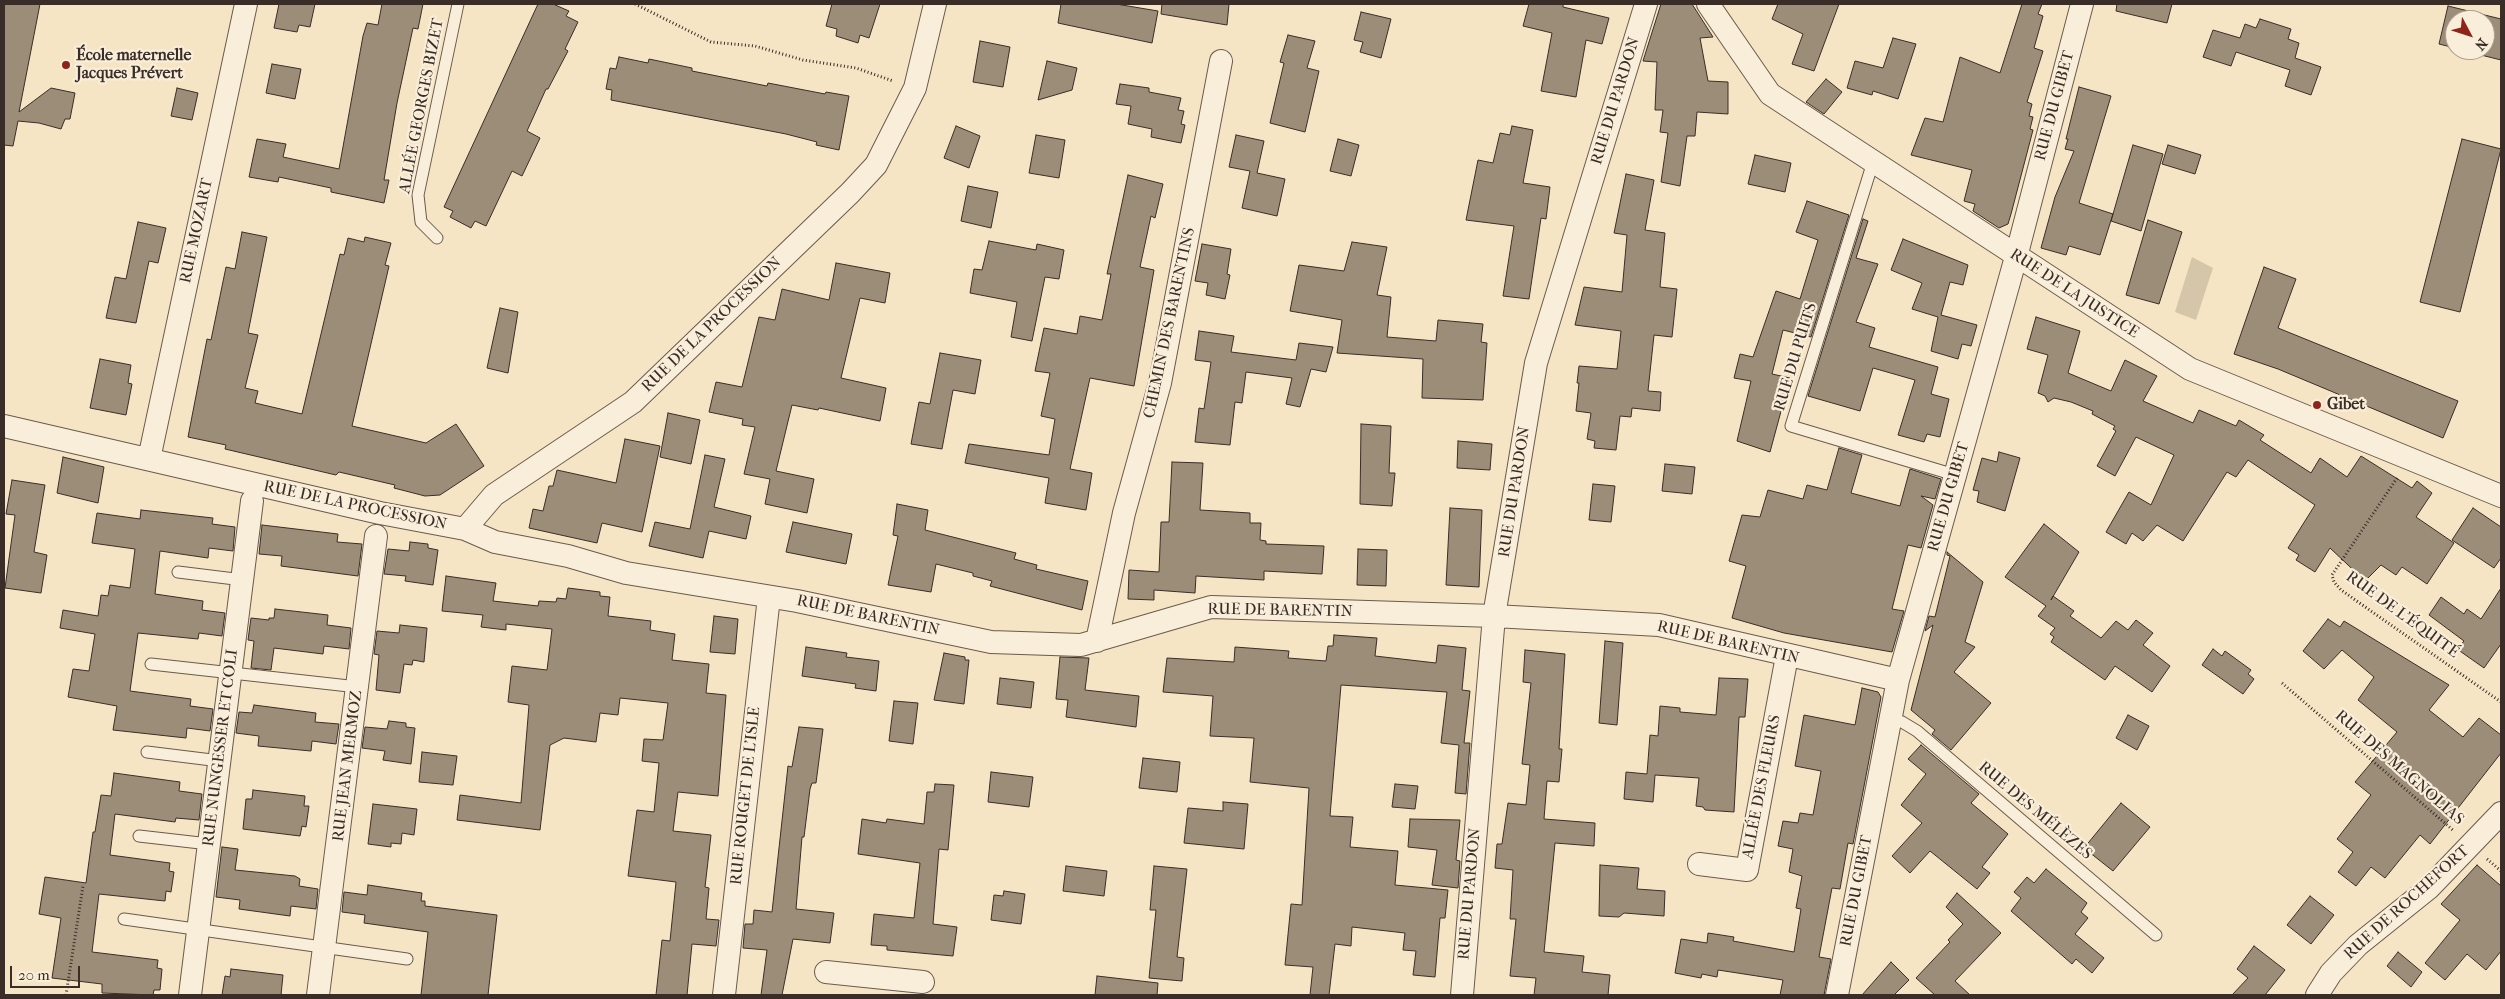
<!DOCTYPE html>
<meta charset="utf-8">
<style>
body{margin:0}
#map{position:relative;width:2505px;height:999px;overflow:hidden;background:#f6e5c4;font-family:"IM FELL French Canon",serif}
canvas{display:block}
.frame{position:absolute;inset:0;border:5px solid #3a2d27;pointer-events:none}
.north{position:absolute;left:2445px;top:10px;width:50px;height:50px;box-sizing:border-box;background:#f9eed9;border:1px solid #ada192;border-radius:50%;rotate:130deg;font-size:14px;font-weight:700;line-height:20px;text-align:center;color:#3a2d27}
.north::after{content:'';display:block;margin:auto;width:18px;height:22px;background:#8f2418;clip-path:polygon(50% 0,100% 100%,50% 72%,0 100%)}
.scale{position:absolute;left:10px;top:966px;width:70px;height:22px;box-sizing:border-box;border:2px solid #3a2d27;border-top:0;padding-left:6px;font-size:15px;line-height:18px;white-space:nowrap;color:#3a2d27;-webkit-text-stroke:4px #f9eed9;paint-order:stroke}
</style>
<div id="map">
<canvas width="2505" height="999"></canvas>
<div class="frame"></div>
<div class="north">N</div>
<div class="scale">20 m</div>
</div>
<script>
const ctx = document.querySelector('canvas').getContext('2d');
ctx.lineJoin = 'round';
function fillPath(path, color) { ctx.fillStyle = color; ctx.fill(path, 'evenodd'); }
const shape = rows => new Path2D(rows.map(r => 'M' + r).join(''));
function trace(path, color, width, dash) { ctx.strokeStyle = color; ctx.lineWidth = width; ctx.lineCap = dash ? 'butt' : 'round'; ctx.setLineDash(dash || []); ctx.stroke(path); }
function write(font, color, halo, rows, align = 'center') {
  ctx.font = font + ' "IM FELL French Canon",serif'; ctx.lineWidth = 4.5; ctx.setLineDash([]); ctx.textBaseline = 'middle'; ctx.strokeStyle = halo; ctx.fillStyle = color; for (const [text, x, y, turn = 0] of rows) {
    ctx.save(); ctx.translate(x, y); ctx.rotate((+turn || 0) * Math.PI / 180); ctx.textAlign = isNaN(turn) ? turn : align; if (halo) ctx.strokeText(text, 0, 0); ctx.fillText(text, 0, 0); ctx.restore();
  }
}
const green = shape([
 [2192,257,2213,268,2196,320,2175,312]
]);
const building = shape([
 [4,4,40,4,19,112,51,88,75,93,70,119,65,119,61,129,39,123,18,121,13,146,4,145,4,4],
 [279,4,315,4,310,27,299,25,297,32,274,28,279,4],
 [382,4,423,4,418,29,413,28,397,103,384,180,389,180,384,203,331,192,331,188,279,177,278,182,249,177,257,139,286,144,283,157,339,169,363,36,367,23,378,25,382,4],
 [538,4,553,4,569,11,566,16,578,22,565,49,568,51,548,89,546,89,527,131,540,138,522,176,512,171,486,226,475,221,471,228,450,217,453,211,444,207,538,4],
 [832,4,880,4,869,38,860,35,858,43,836,36,837,29,826,26,832,4],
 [1061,4,1116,4,1158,11,1152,43,1058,23,1061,4],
 [1162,4,1229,4,1227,25,1161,14,1162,4],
 [1529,4,1563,4,1563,7,1609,18,1602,44,1586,40,1576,97,1541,91,1552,33,1523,26,1529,4],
 [1661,4,1692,4,1713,37,1700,38,1708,81,1728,82,1728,114,1697,112,1695,136,1687,136,1680,186,1661,182,1668,133,1660,132,1663,110,1655,110,1657,62,1643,61,1661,4],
 [1778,4,1839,4,1814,71,1792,64,1803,34,1772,19,1778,4],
 [2022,4,2042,4,2038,14,2043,16,2034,48,2043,51,2027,102,2032,104,2029,116,2033,117,2030,129,2033,130,2011,214,2008,224,1999,228,1973,211,1975,204,1964,201,1972,170,1911,155,1925,118,1943,122,1960,57,2000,73,2022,4],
 [2117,4,2172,4,2167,23,2116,11,2117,4],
 [2448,6,2501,19,2501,60,2461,50,2485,50,2485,20,2455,20,2455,48,2439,44,2448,6],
 [1361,12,1391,19,1381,58,1360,52,1363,42,1354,40,1361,12],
 [2260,19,2291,29,2288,39,2299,43,2295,58,2321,67,2311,95,2285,86,2290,70,2236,52,2231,66,2203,57,2213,30,2240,38,2245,24,2256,28,2260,19],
 [1288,35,1315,41,1307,68,1319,71,1305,132,1270,123,1284,63,1280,62,1288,35],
 [1893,38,1916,44,1898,99,1873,91,1872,95,1847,88,1855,61,1883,68,1893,38],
 [980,41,1010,47,1003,87,973,82,980,41],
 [619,57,648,63,649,59,692,68,692,71,767,86,768,83,825,94,826,92,849,96,839,150,816,145,817,142,786,134,611,100,612,90,606,89,610,68,616,69,619,57],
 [1047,61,1077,68,1072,90,1038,100,1047,61],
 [272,64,301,69,295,99,266,93,272,64],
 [1826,79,1842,92,1824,114,1806,102,1826,79],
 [1120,84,1149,88,1149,92,1181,98,1178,110,1184,111,1181,124,1185,125,1181,143,1151,137,1152,129,1128,124,1131,106,1116,104,1120,84],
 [2079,87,2111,96,2079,203,2113,214,2100,255,2069,246,2066,255,2041,248,2055,197,2074,151,2065,149,2068,139,2066,139,2079,87],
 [177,88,198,93,192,120,171,116,177,88],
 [956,126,980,136,969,168,944,158,956,126],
 [1512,126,1533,130,1523,183,1550,187,1546,219,1541,218,1529,299,1503,296,1514,226,1466,220,1478,160,1493,163,1500,133,1510,135,1512,126],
 [1036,135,1065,140,1059,178,1029,173,1036,135],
 [1236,135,1264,141,1257,173,1285,179,1277,216,1242,208,1250,171,1229,167,1236,135],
 [1338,139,1359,145,1351,176,1330,171,1338,139],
 [2462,139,2501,149,2460,312,2420,302,2462,139],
 [2133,145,2163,154,2141,231,2111,221,2133,145],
 [2168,145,2201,155,2195,174,2162,164,2168,145],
 [1755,155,1791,163,1785,192,1748,184,1755,155],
 [1626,174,1654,180,1645,230,1665,233,1660,287,1677,289,1672,337,1654,335,1648,391,1661,392,1660,411,1632,408,1631,417,1620,416,1616,450,1594,448,1595,441,1587,439,1591,413,1576,411,1579,383,1577,383,1579,366,1617,369,1621,331,1575,325,1584,287,1622,292,1627,235,1614,233,1626,174],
 [1128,175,1163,184,1155,218,1151,216,1140,267,1154,270,1134,386,1090,378,1070,469,1092,473,1086,510,1045,503,1049,478,965,463,969,444,1049,455,1055,419,1041,416,1050,373,1035,371,1044,328,1077,334,1080,316,1102,320,1111,274,1107,274,1128,175],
 [968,186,998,192,991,228,961,221,968,186],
 [1807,201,1849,215,1811,337,1783,330,1772,374,1790,378,1770,452,1737,441,1751,381,1734,378,1740,354,1753,357,1776,291,1800,299,1818,240,1796,232,1807,201],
 [1863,219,1868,221,1856,258,1878,264,1856,322,1875,328,1869,347,1938,367,1931,394,1949,399,1940,437,1927,434,1924,442,1898,435,1915,380,1873,368,1860,411,1808,396,1863,219],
 [2148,220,2182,232,2159,304,2126,295,2148,220],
 [138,222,166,228,158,263,149,261,136,323,106,318,115,277,126,279,138,222],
 [242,232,267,237,248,333,258,335,245,388,258,391,255,403,302,414,340,254,344,255,348,238,364,242,365,237,391,243,385,265,389,266,352,426,426,443,456,424,484,466,440,495,425,496,394,488,395,485,339,472,336,475,225,449,226,445,188,437,207,339,211,340,226,267,235,269,242,232],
 [1903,239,1968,265,1963,285,1950,282,1941,315,1977,325,1971,346,1962,344,1958,359,1931,351,1938,317,1912,309,1922,283,1891,270,1903,239],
 [989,241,1036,250,1037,244,1064,250,1059,279,1045,277,1032,341,1011,337,1017,302,970,293,974,269,982,270,989,241],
 [1352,242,1387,247,1377,295,1391,297,1387,337,1436,341,1438,320,1483,324,1481,342,1487,343,1483,400,1422,398,1423,359,1337,353,1342,320,1290,311,1299,265,1344,271,1352,242],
 [1202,244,1231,249,1227,274,1230,275,1225,299,1206,295,1208,283,1195,281,1202,244],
 [836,263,890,273,885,303,860,298,841,378,886,388,880,421,819,408,818,410,792,405,776,471,814,479,807,513,765,504,770,479,744,474,755,427,742,425,743,419,709,412,716,382,742,387,759,317,775,320,782,289,829,300,836,263],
 [2264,267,2296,279,2278,328,2458,401,2443,438,2278,369,2234,354,2264,267],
 [500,308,518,312,508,373,487,368,500,308],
 [2036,317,2080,331,2068,373,2111,391,2125,360,2157,376,2143,401,2193,423,2199,410,2236,426,2239,420,2264,435,2260,440,2311,473,2320,458,2347,477,2361,456,2412,488,2417,481,2432,493,2416,517,2454,543,2427,584,2402,567,2396,575,2381,565,2365,581,2330,548,2315,572,2296,560,2299,555,2288,548,2315,505,2248,460,2236,477,2227,472,2183,541,2157,525,2143,541,2132,533,2126,544,2106,532,2129,492,2151,505,2174,455,2136,437,2115,476,2097,466,2116,431,2113,429,2115,426,2092,414,2093,411,2071,402,2054,398,2048,402,2045,396,2038,393,2048,355,2027,349,2036,317],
 [1199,331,1234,336,1231,352,1296,360,1299,343,1333,347,1326,372,1311,369,1300,407,1286,404,1292,378,1246,372,1242,403,1235,402,1230,445,1195,442,1199,408,1204,409,1211,362,1195,360,1199,331],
 [940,353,981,360,975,394,953,390,942,449,911,444,919,402,930,404,940,353],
 [100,359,131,365,128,383,132,384,126,415,90,408,100,359],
 [668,413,700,420,691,464,660,457,668,413],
 [1361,424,1391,426,1389,473,1395,473,1392,506,1360,504,1361,424],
 [625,439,660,446,642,532,602,523,597,543,529,528,533,509,543,511,549,486,553,486,557,470,616,483,625,439],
 [1458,441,1492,444,1490,470,1457,468,1458,441],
 [1839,448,1862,455,1851,493,1900,506,1910,469,1941,479,1935,499,1921,496,1933,505,1921,548,1908,545,1892,609,1904,611,1892,652,1784,633,1732,618,1746,566,1729,561,1742,515,1760,517,1768,490,1803,499,1807,485,1827,490,1839,448],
 [1999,452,2020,458,2005,511,1977,502,1979,491,1973,490,1982,458,1997,462,1999,452],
 [705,455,725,459,714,507,751,516,746,539,709,531,703,558,649,546,655,522,690,529,705,455],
 [63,457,104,467,98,503,57,493,63,457],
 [1172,462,1203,463,1200,510,1250,513,1250,523,1261,523,1260,540,1266,541,1266,544,1324,546,1322,574,1264,571,1264,580,1196,576,1195,593,1154,590,1154,600,1128,599,1129,570,1159,572,1161,522,1169,522,1172,462],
 [1665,464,1695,467,1692,494,1662,491,1665,464],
 [12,480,45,485,34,552,47,555,41,593,5,588,15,515,6,514,12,480],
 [1593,484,1615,486,1611,522,1589,520,1593,484],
 [897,504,928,510,925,530,1016,553,1014,559,1037,565,1036,569,1088,581,1082,610,990,586,992,581,973,576,973,573,936,564,931,592,888,585,898,536,893,535,897,504],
 [1450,508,1482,510,1479,587,1446,585,1450,508],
 [2473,508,2501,527,2501,558,2494,568,2452,540,2473,508],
 [141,510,213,518,212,524,235,527,233,551,209,548,208,558,160,551,155,594,203,601,202,610,225,613,222,636,199,633,198,639,138,633,130,691,191,699,190,706,213,709,210,731,187,728,186,738,113,730,117,706,68,697,73,669,89,671,95,634,60,628,63,610,98,616,101,595,108,596,110,585,130,588,135,549,92,543,97,513,140,519,141,510],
 [793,522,852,534,846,564,786,552,793,522],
 [2044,524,2079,552,2051,600,2053,596,2074,611,2070,616,2101,638,2116,621,2128,630,2136,620,2153,633,2143,645,2170,666,2152,692,2115,666,2105,680,2051,642,2054,637,2050,634,2055,628,2038,616,2046,606,2005,577,2044,524],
 [262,525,338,534,337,542,362,544,358,576,281,566,282,556,259,554,262,525],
 [410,542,428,544,428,548,438,550,433,585,405,581,406,576,384,574,388,549,409,551,410,542],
 [1358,549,1387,550,1386,586,1357,585,1358,549],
 [1947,552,1983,582,1965,642,1975,647,1954,672,1991,703,1951,750,1932,734,1935,730,1911,710,1933,625,1925,631,1929,616,1935,617,1950,556,1947,555,1947,552],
 [446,576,496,583,493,601,538,606,539,601,556,602,557,598,566,599,568,588,600,592,600,596,610,597,608,616,651,621,650,630,675,634,672,660,709,664,706,693,726,695,718,796,678,792,673,831,711,835,705,887,709,888,706,919,719,920,716,946,692,944,687,995,656,995,662,940,670,941,676,882,628,876,637,810,654,812,659,763,642,761,644,739,663,740,668,703,620,698,618,715,600,713,596,742,564,738,550,745,540,830,457,820,460,795,521,803,529,705,508,702,512,666,547,670,552,629,506,624,506,630,481,627,483,615,442,611,446,576],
 [2501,588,2501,644,2484,668,2457,649,2464,641,2429,615,2441,597,2464,614,2467,609,2481,619,2501,588],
 [275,609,328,615,327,625,351,628,349,649,324,646,323,654,274,648,271,670,251,668,254,641,248,640,251,618,269,620,269,618,274,618,275,609],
 [714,616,738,619,735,654,710,652,714,616],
 [2328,619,2340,627,2344,621,2449,685,2429,710,2463,737,2479,718,2501,735,2501,753,2430,844,2420,835,2385,878,2371,867,2356,886,2338,872,2353,852,2337,839,2371,795,2355,782,2397,732,2358,700,2374,677,2342,650,2324,669,2303,651,2328,619],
 [400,625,427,628,424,662,413,660,412,665,404,664,400,693,376,690,379,655,374,654,377,631,399,633,400,625],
 [1334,635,1377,638,1375,656,1436,663,1438,645,1466,648,1462,690,1470,691,1464,743,1470,743,1466,794,1455,793,1459,745,1441,743,1447,692,1341,685,1330,816,1353,817,1350,847,1398,851,1395,885,1448,890,1445,918,1440,918,1435,977,1413,975,1416,951,1403,950,1405,933,1352,927,1351,946,1335,944,1329,995,1310,995,1313,967,1285,965,1291,904,1302,905,1309,788,1250,782,1254,738,1210,736,1213,696,1163,692,1167,658,1234,662,1235,647,1289,651,1288,658,1326,661,1328,646,1333,646,1334,635],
 [1605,641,1623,643,1617,725,1599,723,1605,641],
 [806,647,847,653,846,657,879,661,876,691,855,688,856,684,802,676,806,647],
 [2213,649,2222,656,2225,651,2251,670,2248,674,2254,679,2243,694,2202,665,2213,649],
 [1525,650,1565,654,1559,749,1562,749,1559,782,1547,781,1544,819,1595,823,1594,846,1555,843,1544,952,1584,956,1582,972,1610,975,1608,995,1534,995,1536,978,1510,976,1516,919,1510,919,1513,870,1495,868,1497,844,1502,844,1508,803,1526,805,1530,765,1522,764,1531,683,1523,682,1525,650],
 [944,653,965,657,965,660,969,660,964,704,934,700,944,653],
 [1060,657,1089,658,1085,690,1139,696,1136,727,1066,717,1068,700,1056,699,1060,657],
 [1000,678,1034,682,1031,708,997,704,1000,678],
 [1719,678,1748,679,1745,717,1739,717,1734,812,1705,810,1703,807,1696,806,1699,778,1655,775,1653,802,1624,799,1626,772,1647,774,1650,735,1658,736,1660,706,1680,708,1680,712,1716,715,1719,678],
 [1862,688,1878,692,1881,697,1853,844,1848,843,1840,889,1832,888,1819,957,1831,959,1824,995,1780,995,1783,980,1718,970,1717,977,1702,974,1701,978,1675,973,1681,939,1707,943,1708,933,1734,937,1733,941,1794,952,1801,909,1796,908,1802,876,1789,872,1793,849,1778,846,1783,821,1798,823,1800,813,1813,815,1821,771,1795,766,1804,715,1855,725,1862,688],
 [894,701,918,703,913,744,889,741,894,701],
 [254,705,316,713,315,722,339,724,336,744,312,741,311,751,258,746,259,736,236,733,239,712,252,713,254,705],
 [2128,715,2149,726,2137,750,2116,738,2128,715],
 [389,721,406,723,406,727,415,728,411,764,383,760,385,751,362,748,365,727,387,729,389,721],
 [799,727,823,729,816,783,812,783,810,789,804,837,802,837,796,909,834,913,830,943,793,939,782,995,761,995,767,950,743,948,745,924,753,924,754,910,772,912,788,766,792,767,799,727],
 [1921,745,1979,794,1971,803,2008,834,1982,867,1990,873,1977,889,1930,851,1910,873,1892,856,1922,823,1901,805,1926,774,1908,759,1921,745],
 [422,752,457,756,453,785,419,782,422,752],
 [1143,758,1180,762,1177,792,1139,788,1143,758],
 [991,772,1033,777,1029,807,988,802,991,772],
 [114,773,180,782,179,791,202,794,199,820,176,818,175,822,115,814,110,855,170,863,169,871,174,872,171,892,166,891,165,901,99,894,92,952,158,960,157,968,162,969,160,990,154,990,153,995,102,993,102,984,52,978,61,918,39,914,45,877,86,883,93,832,95,832,101,795,111,796,114,773],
 [935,784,954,785,948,850,939,849,933,924,957,927,953,956,887,950,887,946,871,945,874,914,914,918,920,863,858,854,862,819,886,823,887,819,924,824,927,792,934,792,935,784],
 [1395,784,1418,786,1415,809,1392,807,1395,784],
 [253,790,305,796,304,806,309,806,306,827,302,826,300,836,243,829,246,799,252,799,253,790],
 [1223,802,1248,804,1244,849,1184,843,1188,808,1223,811,1223,802],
 [2121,803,2150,827,2113,871,2084,848,2121,803],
 [373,804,417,809,414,835,402,833,401,844,391,843,391,847,368,844,373,804],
 [1410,819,1460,820,1456,860,1460,861,1458,888,1432,885,1437,850,1408,847,1410,819],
 [222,847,238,849,235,870,295,876,300,879,299,886,318,889,316,909,291,906,290,916,239,909,240,900,216,897,222,847],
 [1600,865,1639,868,1637,889,1665,891,1664,916,1624,913,1619,917,1599,916,1600,865],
 [2477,865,2501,886,2501,951,2486,970,2467,954,2445,980,2425,963,2460,920,2441,904,2477,865],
 [1066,866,1107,871,1104,896,1063,891,1066,866],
 [1154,866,1187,869,1177,957,1184,958,1182,981,1149,978,1156,910,1150,910,1154,866],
 [2046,869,2087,903,2081,912,2088,918,2075,934,2104,958,2092,973,2076,959,2072,964,2011,911,2021,898,2014,892,2027,877,2034,883,2046,869],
 [368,885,422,893,421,901,425,901,425,906,497,915,488,995,421,995,428,932,364,923,365,915,342,912,344,892,367,895,368,885],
 [1004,891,1025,894,1021,924,991,920,994,895,1003,896,1004,891],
 [1957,893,2001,933,1955,981,1970,995,1935,995,1916,978,1950,942,1948,940,1963,924,1946,907,1957,893],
 [2310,896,2334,915,2311,944,2287,925,2310,896],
 [2254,946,2285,970,2265,995,2232,995,2248,978,2237,969,2254,946],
 [2398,952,2422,972,2411,987,2387,966,2398,952],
 [1891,962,1909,980,1894,995,1862,995,1891,962],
 [231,969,283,975,281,995,222,995,225,976,230,977,231,969],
 [1097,976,1158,983,1157,995,1095,995,1097,976]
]);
const path = shape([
 [635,4,711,42,755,46,803,60,856,68,893,81],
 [2397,478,2332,575,2334,582,2341,590,2501,702],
 [2282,683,2454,831],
 [2487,859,2501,871],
 [66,995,83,886]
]);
const service = shape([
 [1873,162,1791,426,1955,475],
 [437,238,421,222,418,195,458,4],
 [178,572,243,580],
 [151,664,358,687],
 [1890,720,1902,722,1917,731,2156,935],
 [147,752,220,761],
 [139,836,209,844],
 [124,919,407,959]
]);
const minor = shape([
 [1708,4,1770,94,2190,369,2501,496],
 [4,426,380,513,465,529,495,542,568,556,626,573,797,601,991,642,1081,645,1211,607,1494,616,1659,625,1898,680],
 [149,459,246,4],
 [465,529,494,495,633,402,850,193,876,165,915,88,935,4],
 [1097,641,1124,513,1160,383,1221,61],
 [1699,864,1747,870,1787,656],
 [826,972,923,982],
 [190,995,252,501],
 [318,995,376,536],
 [724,995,769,597],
 [1462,995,1494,616,1536,363,1646,4],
 [1837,995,1898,680,2016,257,2082,4],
 [2317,995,2331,973,2358,945,2429,888,2501,813]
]);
const markers = [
 [66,65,5,"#8f2418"],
 [2317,405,5,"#8f2418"]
];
const poiNames = [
 ["École maternelle",76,56],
 ["Jacques Prévert",76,74],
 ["Gibet",2327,405]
];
const streetNames = [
 ["RUE DU PARDON",1616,101,-73],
 ["ALLÉE GEORGES BIZET",422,106,-79],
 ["RUE DU GIBET",2055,106,-75],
 ["RUE MOZART",197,231,-78],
 ["RUE DE LA JUSTICE",2074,294,33],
 ["CHEMIN DES BARENTINS",1170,323,-78],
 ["RUE DE LA PROCESSION",712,325,-44],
 ["RUE DU PUITS",1796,357,-73],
 ["RUE DU PARDON",1515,492,-81],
 ["RUE DU GIBET",1949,497,-74],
 ["RUE DE LA PROCESSION",355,506,12],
 ["RUE DE BARENTIN",1280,611,1],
 ["RUE DE L'ÉQUITÉ",2402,615,36],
 ["RUE DE BARENTIN",868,616,12],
 ["RUE DE BARENTIN",1728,643,13],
 ["RUE NUNGESSER ET COLI",221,748,-83],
 ["RUE JEAN MERMOZ",348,766,-83],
 ["RUE DES MAGNOLIAS",2399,768,41],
 ["ALLÉE DES FLEURS",1762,787,-79],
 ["RUE ROUGET DE L'ISLE",746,796,-84],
 ["RUE DES MÉLÈZES",2035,811,40],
 ["RUE DU GIBET",1857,891,-79],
 ["RUE DU PARDON",1470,894,-85],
 ["RUE DE ROCHEFORT",2407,903,-42]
];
fillPath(green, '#d6c6a9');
fillPath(building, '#9c8d79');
trace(building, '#3a2d27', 1);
trace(service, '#695b4e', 13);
trace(minor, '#695b4e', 24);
trace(path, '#3a2d27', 3, [1, 2.5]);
trace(service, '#f9eed9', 11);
trace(minor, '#f9eed9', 22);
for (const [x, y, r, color] of markers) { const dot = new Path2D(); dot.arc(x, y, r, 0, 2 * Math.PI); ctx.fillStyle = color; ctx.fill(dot); trace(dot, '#f9eed9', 2); }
write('bold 16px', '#3a2d27', '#f9eed9', poiNames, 'left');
write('16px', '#3a2d27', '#f9eed9', streetNames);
</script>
